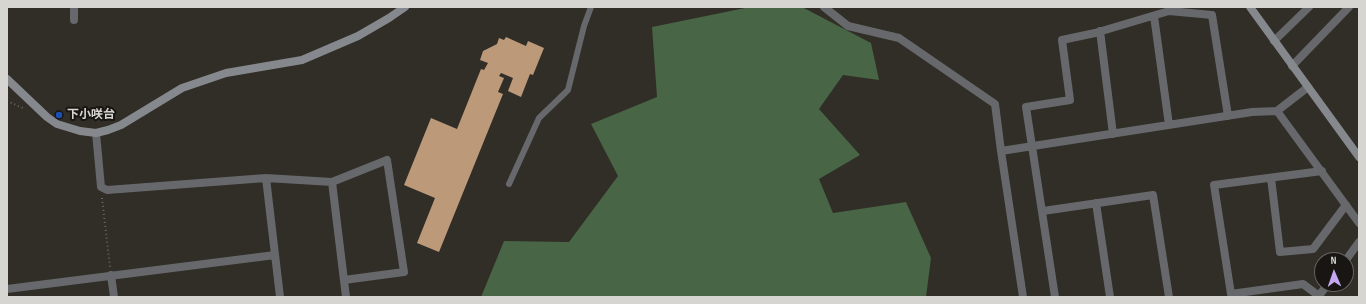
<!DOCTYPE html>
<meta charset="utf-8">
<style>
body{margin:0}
#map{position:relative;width:1366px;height:304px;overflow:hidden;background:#312d27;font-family:"Sofia Sans Condensed",sans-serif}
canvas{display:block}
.frame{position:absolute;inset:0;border:8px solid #d7d5d1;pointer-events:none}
.north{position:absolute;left:1314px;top:252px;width:40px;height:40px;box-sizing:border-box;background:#171613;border:1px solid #64625f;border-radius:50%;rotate:358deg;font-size:11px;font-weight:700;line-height:16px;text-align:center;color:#d7d5d1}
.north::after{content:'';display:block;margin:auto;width:14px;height:18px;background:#c5a6f0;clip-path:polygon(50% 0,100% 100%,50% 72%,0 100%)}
</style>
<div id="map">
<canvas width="1366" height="304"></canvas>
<div class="frame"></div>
<div class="north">N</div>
</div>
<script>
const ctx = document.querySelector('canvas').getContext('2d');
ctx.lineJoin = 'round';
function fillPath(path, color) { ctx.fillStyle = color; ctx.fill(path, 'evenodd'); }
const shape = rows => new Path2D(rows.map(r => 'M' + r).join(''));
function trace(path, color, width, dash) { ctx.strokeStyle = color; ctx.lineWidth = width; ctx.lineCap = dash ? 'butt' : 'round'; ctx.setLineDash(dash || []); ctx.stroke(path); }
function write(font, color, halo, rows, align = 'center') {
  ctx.font = font + ' "Sofia Sans Condensed","Noto Sans JP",sans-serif'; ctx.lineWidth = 4; ctx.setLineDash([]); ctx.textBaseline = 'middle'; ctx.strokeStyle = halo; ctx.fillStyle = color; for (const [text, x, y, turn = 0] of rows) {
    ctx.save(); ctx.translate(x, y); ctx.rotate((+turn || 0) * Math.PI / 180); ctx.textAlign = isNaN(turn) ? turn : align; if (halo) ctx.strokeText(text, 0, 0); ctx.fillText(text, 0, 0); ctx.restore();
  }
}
const forest = shape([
 [750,7,802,7,871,43,879,80,843,75,819,109,860,155,819,179,833,213,906,202,931,258,926,297,481,297,504,241,569,242,618,176,591,124,657,97,652,27]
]);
const building = shape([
 [506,37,526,46,528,41,544,48,533,75,530,74,521,97,508,91,513,78,501,73,499,76,504,78,498,92,503,94,439,252,417,243,435,198,404,185,431,118,457,129,481,69,484,70,488,63,480,60,483,51,497,44,499,38,504,40]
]);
const path = shape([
 [7,101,23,108],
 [102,198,110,267]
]);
const lane = shape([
 [509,184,539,118,568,90,584,26,591,7]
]);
const street = shape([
 [74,7,74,20],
 [824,7,848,26,899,38,995,104,1001,151,1023,297],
 [1154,16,1169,125],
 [1100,31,1113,134],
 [1274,41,1309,7],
 [1292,66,1349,7],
 [1277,111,1359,223],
 [96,133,101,187,107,190,266,178,332,182,346,297],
 [1001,151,1252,112,1277,111,1308,87],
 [266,178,280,297],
 [1271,178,1280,252,1313,249,1346,205],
 [332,182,387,160,404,272,344,280],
 [1096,203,1110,297],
 [1043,211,1153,195,1169,297],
 [1346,260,1359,242],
 [111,275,114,297],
 [7,289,275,255],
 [1319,296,1303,284,1231,294,1214,185,1322,171],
 [1055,297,1026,107,1070,100,1062,40,1095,33,1169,11,1212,15,1228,116],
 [1318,297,1328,284]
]);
const secondary = shape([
 [1250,7,1359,157],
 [7,79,47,117,57,124,80,131,96,133,108,130,121,125,182,88,226,73,302,60,358,36,389,18,405,7]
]);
const markers = [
 [59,115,4,"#1a4fb4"]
];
const poiNames = [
 ["下小咲台",67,115]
];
fillPath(forest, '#486545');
fillPath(building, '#bc9979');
trace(path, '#6b6762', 2, [1, 3]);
trace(lane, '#66686b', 6);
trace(street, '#66686b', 8);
trace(secondary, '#85888d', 8);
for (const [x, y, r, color] of markers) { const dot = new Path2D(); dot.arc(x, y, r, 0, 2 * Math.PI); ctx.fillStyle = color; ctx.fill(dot); trace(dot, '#171613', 1.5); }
write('bold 12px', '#d7d5d1', '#171613', poiNames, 'left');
</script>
